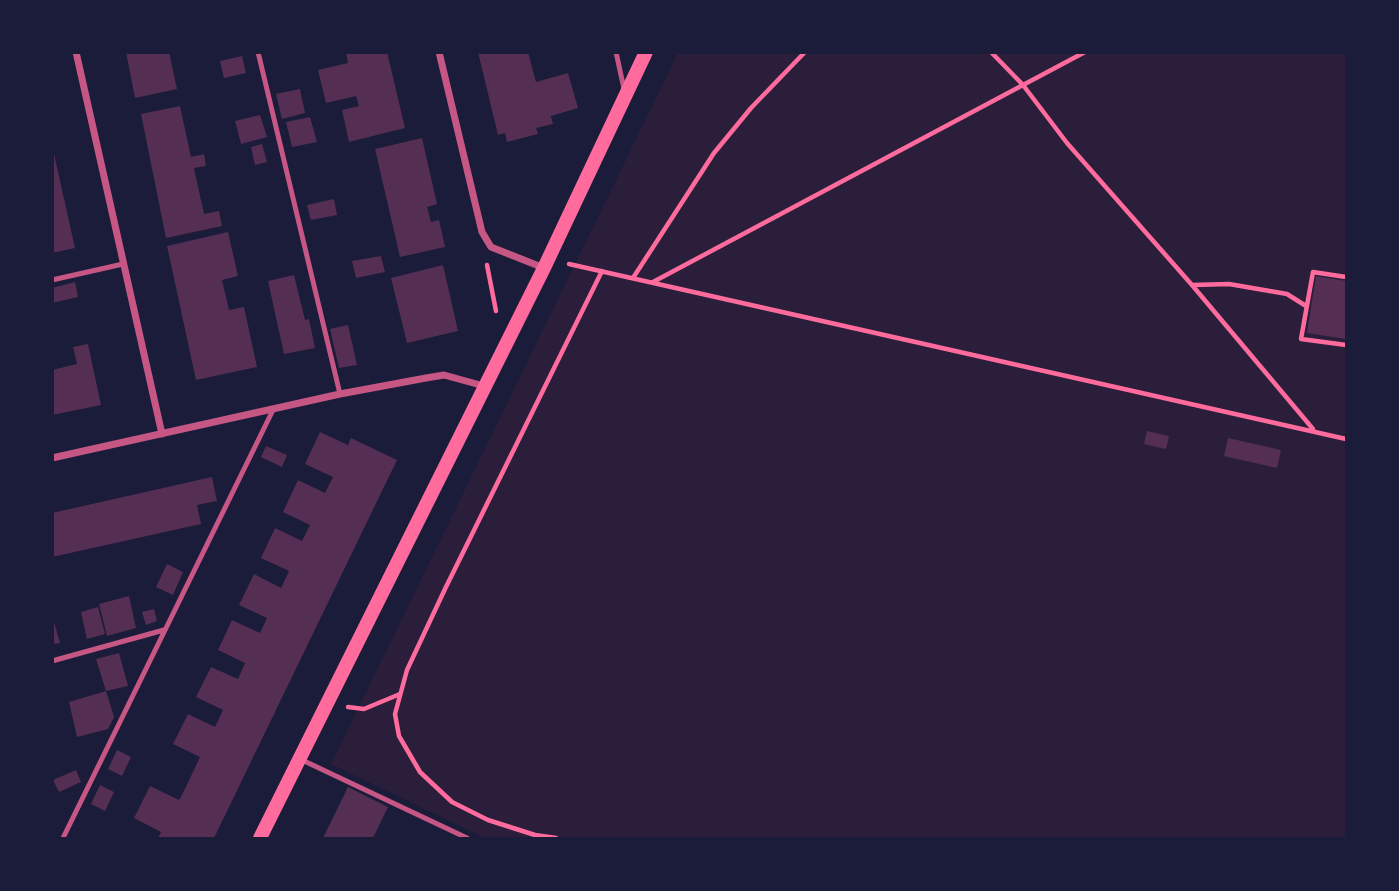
<!DOCTYPE html>
<style>
body{margin:0}
#map{position:relative;width:1399px;height:891px;overflow:hidden;background:#1b1b3a;font-family:"PT Sans",sans-serif}
canvas{display:block}
.frame{position:absolute;inset:0;border:54px solid #1b1b3a;pointer-events:none}
</style>
<div id="map">
<canvas width="1399" height="891"></canvas>
<div class="frame"></div>
</div>
<script>
const ctx = document.querySelector('canvas').getContext('2d');
ctx.lineJoin = 'round';
function fillPath(path, color) { ctx.fillStyle = color; ctx.fill(path, 'evenodd'); }
const shape = rows => new Path2D(rows.map(r => 'M' + r).join(''));
function trace(path, color, width, dash) { ctx.strokeStyle = color; ctx.lineWidth = width; ctx.lineCap = dash ? 'butt' : 'round'; ctx.setLineDash(dash || []); ctx.stroke(path); }
const green = shape([
 [678,53,1346,53,1346,838,485,838,331,764]
]);
const building = shape([
 [126,52,169,52,177,89,135,98],
 [346,52,387,52,405,128,349,142,342,110,359,106,356,96,326,103,318,70,348,63],
 [478,52,528,52,536,82,568,73,578,108,551,116,553,124,536,128,538,134,507,142,505,133,498,135],
 [242,56,246,73,224,78,220,61],
 [300,89,305,113,282,119,276,94],
 [180,106,191,157,204,154,206,166,194,168,204,214,219,211,222,226,166,238,141,114],
 [260,115,267,137,241,144,235,121],
 [310,117,317,142,292,147,286,122],
 [422,138,437,204,427,207,431,222,439,220,445,247,400,257,375,149],
 [262,144,267,162,255,165,251,147],
 [54,154,75,248,52,253,52,155],
 [334,199,337,215,311,220,307,205],
 [228,232,238,276,222,280,229,310,244,307,257,367,196,380,167,246],
 [381,256,385,272,356,278,352,261],
 [443,265,458,331,407,343,391,278],
 [294,275,305,320,309,319,315,348,284,354,268,281],
 [1316,276,1346,281,1346,339,1307,333],
 [75,282,78,297,52,303,52,288],
 [348,325,357,365,339,368,330,329],
 [88,344,101,405,52,415,52,370,77,364,73,347],
 [1147,431,1169,436,1166,449,1144,444],
 [320,432,348,445,351,438,397,460,214,838,158,838,161,832,134,818,150,786,179,800,183,793,200,757,173,744,188,714,215,727,223,710,196,697,211,667,238,679,245,663,218,650,232,620,260,633,267,618,239,605,254,574,281,588,289,571,261,558,275,528,302,541,310,525,283,512,298,480,325,493,333,477,305,464],
 [1228,438,1281,450,1277,468,1224,456],
 [266,446,287,455,282,467,261,457],
 [212,477,217,501,197,505,201,524,52,557,52,513],
 [167,564,183,572,173,595,156,587],
 [129,596,136,628,107,636,99,604],
 [98,607,105,634,87,639,81,612],
 [154,609,157,621,146,625,142,612],
 [52,615,60,643,52,644],
 [119,653,128,686,106,691,96,659],
 [106,691,114,717,108,729,77,737,69,702],
 [117,750,131,757,122,776,108,769],
 [76,770,81,782,59,792,53,780],
 [100,785,114,792,105,811,91,804],
 [348,787,388,807,374,836,372,838,323,838]
]);
const path = shape([
 [991,52,1023,85,1067,143,1192,285,1313,429],
 [569,264,1346,439],
 [487,265,496,311],
 [1346,277,1313,272,1301,339,1346,345],
 [633,278,714,153,751,108,805,52],
 [653,282,1085,52],
 [1193,285,1229,284,1287,294,1306,306],
 [348,707,364,709,400,694],
 [556,838,535,835,488,820,452,802,420,772,399,736,395,714,407,670,445,589,602,271]
]);
const service = shape([
 [258,52,340,394],
 [616,52,624,89],
 [52,280,123,264],
 [52,661,164,630],
 [302,760,467,838],
 [63,838,273,410]
]);
const minor = shape([
 [76,52,162,434],
 [439,52,482,232,491,247,544,268],
 [52,458,340,394,426,378,444,375,484,386]
]);
const secondary = shape([
 [260,838,544,268,646,52]
]);
fillPath(green, '#2a1e3b');
fillPath(building, '#542f53');
trace(path, '#ff6b9d', 4.5);
trace(service, '#c65784', 5);
trace(minor, '#c65784', 7);
trace(secondary, '#ff6b9d', 14);
</script>
